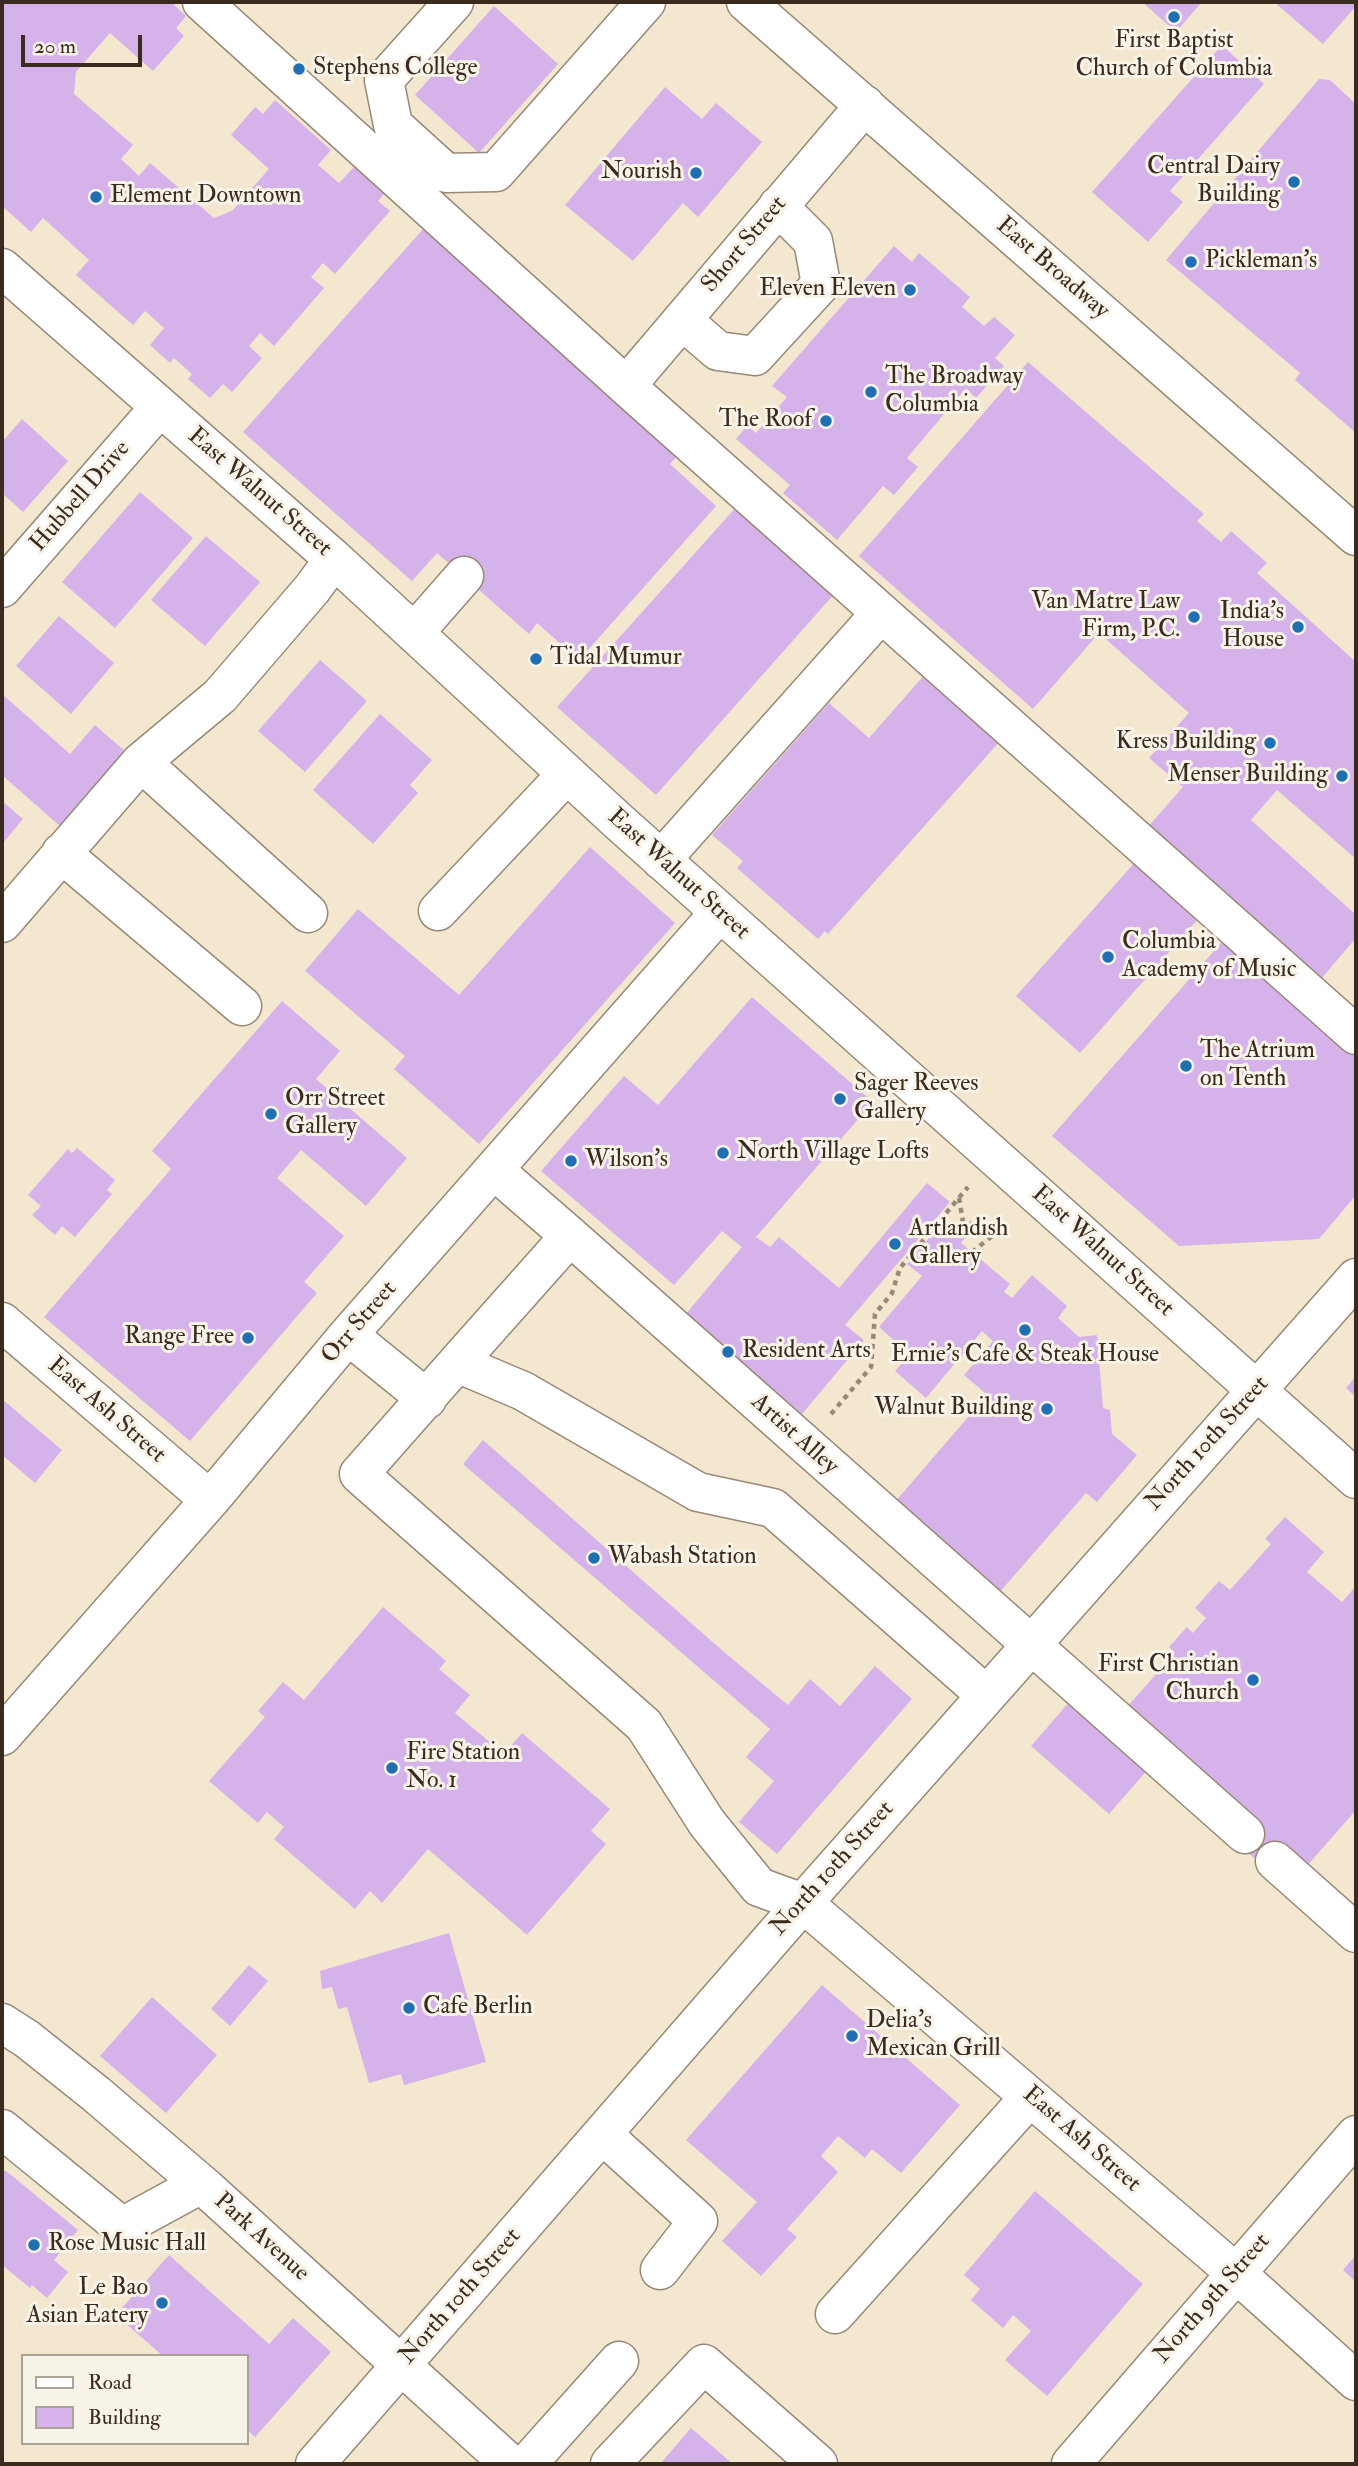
<!DOCTYPE html>
<style>
body{margin:0}
#map{position:relative;width:1358px;height:2466px;overflow:hidden;background:#f3e7d0;font-family:"IM FELL Double Pica",serif}
canvas{display:block}
.frame{position:absolute;inset:0;border:4px solid #3b2a1e;pointer-events:none}
.legend{position:absolute;left:21px;top:2354px;width:228px;height:91px;box-sizing:border-box;background:#f7f3e8;border:2px solid #aca397;margin:0;padding:9px 12px;list-style:none;font-size:21px;color:#3b2a1e}
.legend li{display:flex;align-items:center;gap:14px;height:35px}
.legend b{width:35px;border:2px solid #aca397}
.scale{position:absolute;left:21px;top:35px;width:121px;height:32px;box-sizing:border-box;border:4px solid #3b2a1e;border-top:0;padding-left:9px;font-size:21px;line-height:24px;white-space:nowrap;color:#3b2a1e;-webkit-text-stroke:5px #f7f3e8;paint-order:stroke}
</style>
<div id="map">
<canvas width="1358" height="2466"></canvas>
<div class="frame"></div>
<ul class="legend">
<li><b style="height:9px;background:#fff"></b>Road</li>
<li><b style="height:19px;background:#d6b2eb"></b>Building</li>
</ul>
<div class="scale">20 m</div>
</div>
<script>
const ctx = document.querySelector('canvas').getContext('2d');
ctx.lineJoin = 'round';
function fillPath(path, color) { ctx.fillStyle = color; ctx.fill(path, 'evenodd'); }
const shape = rows => new Path2D(rows.map(r => 'M' + r).join(''));
function trace(path, color, width, dash) { ctx.strokeStyle = color; ctx.lineWidth = width; ctx.lineCap = dash ? 'butt' : 'round'; ctx.setLineDash(dash || []); ctx.stroke(path); }
function write(font, color, halo, rows, align = 'center') {
  ctx.font = font + ' "IM FELL Double Pica",serif'; ctx.lineWidth = 6; ctx.setLineDash([]); ctx.textBaseline = 'middle'; ctx.strokeStyle = halo; ctx.fillStyle = color; for (const [text, x, y, turn = 0] of rows) {
    ctx.save(); ctx.translate(x, y); ctx.rotate((+turn || 0) * Math.PI / 180); ctx.textAlign = isNaN(turn) ? turn : align; if (halo) ctx.strokeText(text, 0, 0); ctx.fillText(text, 0, 0); ctx.restore();
  }
}
const building = shape([
 [2,2,171,2,186,16,176,28,184,36,153,71,110,33,76,72,74,94,133,145,121,159,139,176,150,163,214,218,232,211,269,169,231,135,255,107,263,114,275,100,331,150,318,165,339,183,354,167,384,194,378,201,390,211,335,274,323,263,311,277,324,288,274,346,260,333,249,346,262,358,232,392,223,384,210,398,188,379,192,374,174,358,170,363,150,345,164,328,145,311,133,325,76,275,89,260,43,218,31,232,2,206],
 [1142,2,1202,2,1176,32],
 [1274,2,1356,2,1356,6,1323,44],
 [494,6,558,64,479,153,415,95],
 [1222,45,1264,84,1170,191,1183,202,1148,242,1092,192],
 [1319,79,1330,80,1356,104,1356,433,1295,380,1300,373,1166,260],
 [665,87,702,119,716,103,762,142,698,217,683,203,633,261,565,205],
 [424,228,679,454,670,464,716,506,579,660,537,623,529,634,437,553,412,581,243,432],
 [894,246,912,262,919,253,970,297,962,307,984,326,994,317,1015,335,995,358,1004,366,976,398,966,388,907,458,918,467,894,495,883,486,837,540,783,493,790,485,736,439,747,426,756,433,787,397,772,386],
 [1028,362,1204,514,1197,521,1221,542,1231,531,1267,563,1257,573,1356,662,1356,859,1277,790,1251,820,1356,915,1356,938,1320,980,1147,828,1183,787,1149,758,1189,713,1099,633,1033,709,859,556],
 [22,419,68,461,23,512,2,493,2,442],
 [140,492,193,538,115,628,62,582],
 [738,505,836,592,656,795,557,707],
 [206,536,260,582,205,646,151,600],
 [59,616,114,663,71,714,16,666],
 [320,660,367,701,305,772,258,731],
 [927,672,1002,739,828,934,825,931,818,939,737,868,743,861,712,835,829,703,869,738],
 [2,694,70,754,95,725,127,753,61,827,2,775],
 [380,714,432,760,410,785,418,793,373,844,313,790],
 [2,801,23,819,2,844],
 [590,847,675,923,479,1144,394,1069,405,1056,305,971,358,909,459,995],
 [1137,860,1200,917,1080,1053,1016,996],
 [1228,935,1356,1045,1356,1195,1319,1239,1179,1246,1052,1136],
 [752,997,873,1102,756,1237,770,1247,779,1237,839,1288,927,1183,950,1202,845,1325,864,1340,802,1414,685,1315,742,1247,722,1231,674,1285,541,1171,624,1076,658,1105],
 [282,1001,340,1051,316,1079,407,1158,366,1206,301,1150,277,1178,344,1236,304,1282,317,1293,190,1441,44,1317,171,1169,152,1151],
 [77,1148,115,1180,107,1190,112,1194,75,1237,62,1226,55,1235,32,1215,41,1206,28,1195,68,1149,72,1153],
 [944,1220,965,1238,961,1243,1010,1284,1004,1292,1012,1298,1032,1275,1067,1306,1058,1318,1079,1337,1097,1335,1103,1408,1110,1410,1112,1434,1137,1455,1097,1502,1086,1493,999,1593,895,1502,981,1402,984,1405,990,1397,964,1375,993,1341,982,1331,926,1398,895,1371,903,1362,891,1352,898,1344,879,1327,922,1276,907,1264],
 [1356,1376,1356,1397,1346,1388],
 [2,1399,62,1450,35,1483,2,1455],
 [483,1440,724,1652,788,1705,810,1679,840,1706,875,1666,912,1699,777,1854,739,1822,774,1781,746,1757,770,1729,463,1464],
 [1285,1517,1324,1552,1307,1572,1342,1602,1356,1586,1356,1810,1306,1867,1268,1870,1237,1843,1126,1708,1175,1653,1169,1647,1187,1627,1193,1633,1206,1618,1195,1608,1219,1581,1230,1590,1271,1544,1265,1539],
 [383,1607,446,1661,439,1669,470,1695,455,1713,504,1754,522,1733,610,1809,591,1831,606,1844,527,1935,428,1849,382,1903,370,1891,355,1909,274,1839,284,1827,267,1812,258,1823,209,1781,265,1717,258,1711,283,1682,304,1700],
 [1072,1699,1150,1767,1109,1814,1031,1746],
 [449,1933,486,2062,404,2085,401,2074,369,2083,347,2007,338,2009,332,1987,322,1989,320,1971],
 [249,1965,268,1981,230,2026,211,2009],
 [822,1985,960,2105,901,2173,872,2149,865,2158,838,2136,821,2156,838,2172,787,2229,797,2237,761,2276,722,2241,757,2202,686,2140],
 [152,1997,217,2055,166,2113,100,2056],
 [5,2170,78,2230,54,2260,68,2272,47,2298,32,2285,30,2288,2,2265,2,2174],
 [1035,2191,1143,2284,1047,2396,1005,2360,1031,2331,1013,2315,1003,2328,971,2300,980,2289,964,2275],
 [169,2255,269,2344,293,2318,331,2352,255,2437,247,2430,247,2356,163,2356,116,2315],
 [1356,2255,1356,2282,1343,2270],
 [691,2428,733,2464,660,2464]
]);
const path = shape([
 [959,1198,963,1221,974,1225,991,1238],
 [952,1227,963,1221],
 [972,1252,1010,1222],
 [831,1414,871,1367,875,1314,892,1293,900,1268,968,1187]
]);
const minor = shape([
 [202,2,635,394,1356,1035],
 [454,2,384,80,393,125,446,173,496,172,646,2],
 [2,268,334,559,618,821,1356,1479],
 [682,320,718,351,755,356,821,284,813,241,778,206],
 [626,386,865,105],
 [2,588,160,407],
 [414,633,464,576],
 [141,762,308,913],
 [61,853,242,1006],
 [661,860,881,613],
 [438,911,567,774],
 [2,923,141,762,220,696,312,589,334,559],
 [494,1170,570,1236,1245,1834],
 [2,1322,210,1500],
 [348,1335,427,1399],
 [457,1363,570,1236],
 [986,1695,773,1508,698,1492,523,1391,457,1363,359,1474,644,1725,707,1823,759,1887,803,1903,1236,2273,1356,2381],
 [2,1736,210,1500,348,1335,720,912],
 [1275,1861,1356,1933],
 [2,2023,27,2039,96,2094,206,2188,510,2464],
 [2,2129,122,2227,201,2184],
 [602,2134,698,2221,660,2270],
 [835,2314,1030,2097],
 [315,2464,803,1903,1356,1278],
 [527,2464,619,2361],
 [610,2464,704,2364,818,2464],
 [1071,2464,1356,2135]
]);
const major = shape([
 [746,2,1356,536]
]);
const markers = [
 [1174,17,7,"#1f6fb2"],
 [299,69,7,"#1f6fb2"],
 [696,173,7,"#1f6fb2"],
 [1294,182,7,"#1f6fb2"],
 [96,197,7,"#1f6fb2"],
 [1191,262,7,"#1f6fb2"],
 [910,290,7,"#1f6fb2"],
 [871,392,7,"#1f6fb2"],
 [826,421,7,"#1f6fb2"],
 [1194,617,7,"#1f6fb2"],
 [1298,627,7,"#1f6fb2"],
 [536,659,7,"#1f6fb2"],
 [1270,743,7,"#1f6fb2"],
 [1342,776,7,"#1f6fb2"],
 [1108,957,7,"#1f6fb2"],
 [1186,1066,7,"#1f6fb2"],
 [840,1099,7,"#1f6fb2"],
 [271,1114,7,"#1f6fb2"],
 [723,1153,7,"#1f6fb2"],
 [571,1161,7,"#1f6fb2"],
 [895,1244,7,"#1f6fb2"],
 [1025,1330,7,"#1f6fb2"],
 [248,1338,7,"#1f6fb2"],
 [728,1352,7,"#1f6fb2"],
 [1047,1409,7,"#1f6fb2"],
 [594,1558,7,"#1f6fb2"],
 [1253,1680,7,"#1f6fb2"],
 [392,1768,7,"#1f6fb2"],
 [409,2008,7,"#1f6fb2"],
 [852,2036,7,"#1f6fb2"],
 [34,2245,7,"#1f6fb2"],
 [162,2303,7,"#1f6fb2"]
];
const poiNames = [
 ["First Baptist",1174,42,"center"],
 ["Church of Columbia",1174,70,"center"],
 ["Stephens College",313,69],
 ["Central Dairy",1280,168,"right"],
 ["Building",1280,196,"right"],
 ["Nourish",682,173,"right"],
 ["Element Downtown",110,197],
 ["Pickleman's",1205,262],
 ["Eleven Eleven",896,290,"right"],
 ["The Broadway",885,378],
 ["Columbia",885,406],
 ["The Roof",812,421,"right"],
 ["Van Matre Law",1180,603,"right"],
 ["Firm, P.C.",1180,631,"right"],
 ["India's",1284,613,"right"],
 ["House",1284,641,"right"],
 ["Tidal Mumur",550,659],
 ["Kress Building",1256,743,"right"],
 ["Menser Building",1328,776,"right"],
 ["Columbia",1122,943],
 ["Academy of Music",1122,971],
 ["The Atrium",1200,1052],
 ["on Tenth",1200,1080],
 ["Sager Reeves",854,1085],
 ["Gallery",854,1113],
 ["Orr Street",285,1100],
 ["Gallery",285,1128],
 ["North Village Lofts",737,1153],
 ["Wilson's",585,1161],
 ["Artlandish",909,1230],
 ["Gallery",909,1258],
 ["Range Free",234,1338,"right"],
 ["Resident Arts",742,1352],
 ["Ernie's Cafe & Steak House",1025,1356,"center"],
 ["Walnut Building",1033,1409,"right"],
 ["Wabash Station",608,1558],
 ["First Christian",1239,1666,"right"],
 ["Church",1239,1694,"right"],
 ["Fire Station",406,1754],
 ["No. 1",406,1782],
 ["Cafe Berlin",423,2008],
 ["Delia's",866,2022],
 ["Mexican Grill",866,2050],
 ["Rose Music Hall",48,2245],
 ["Le Bao",148,2289,"right"],
 ["Asian Eatery",148,2317,"right"]
];
const streetNames = [
 ["Short Street",745,245,-50],
 ["East Broadway",1052,269,41],
 ["East Walnut Street",259,493,41],
 ["Hubbell Drive",81,497,-49],
 ["East Walnut Street",678,875,42],
 ["East Walnut Street",1102,1252,42],
 ["Orr Street",360,1323,-49],
 ["East Ash Street",106,1411,41],
 ["Artist Alley",794,1435,42],
 ["North 10th Street",1208,1444,-48],
 ["North 10th Street",833,1869,-48],
 ["East Ash Street",1081,2140,41],
 ["Park Avenue",261,2238,42],
 ["North 10th Street",461,2297,-49],
 ["North 9th Street",1213,2299,-49]
];
fillPath(building, '#d6b2eb');
trace(minor, '#978877', 41);
trace(major, '#978877', 41);
trace(path, '#978877', 4.5, [5, 5]);
trace(minor, '#fff', 38);
trace(major, '#fff', 38);
for (const [x, y, r, color] of markers) { const dot = new Path2D(); dot.arc(x, y, r, 0, 2 * Math.PI); ctx.fillStyle = color; ctx.fill(dot); trace(dot, '#f7f3e8', 2.5); }
write('24px', '#3b2a1e', '#f7f3e8', poiNames, 'left');
write('24px', '#3b2a1e', '#f7f3e8', streetNames);
</script>
